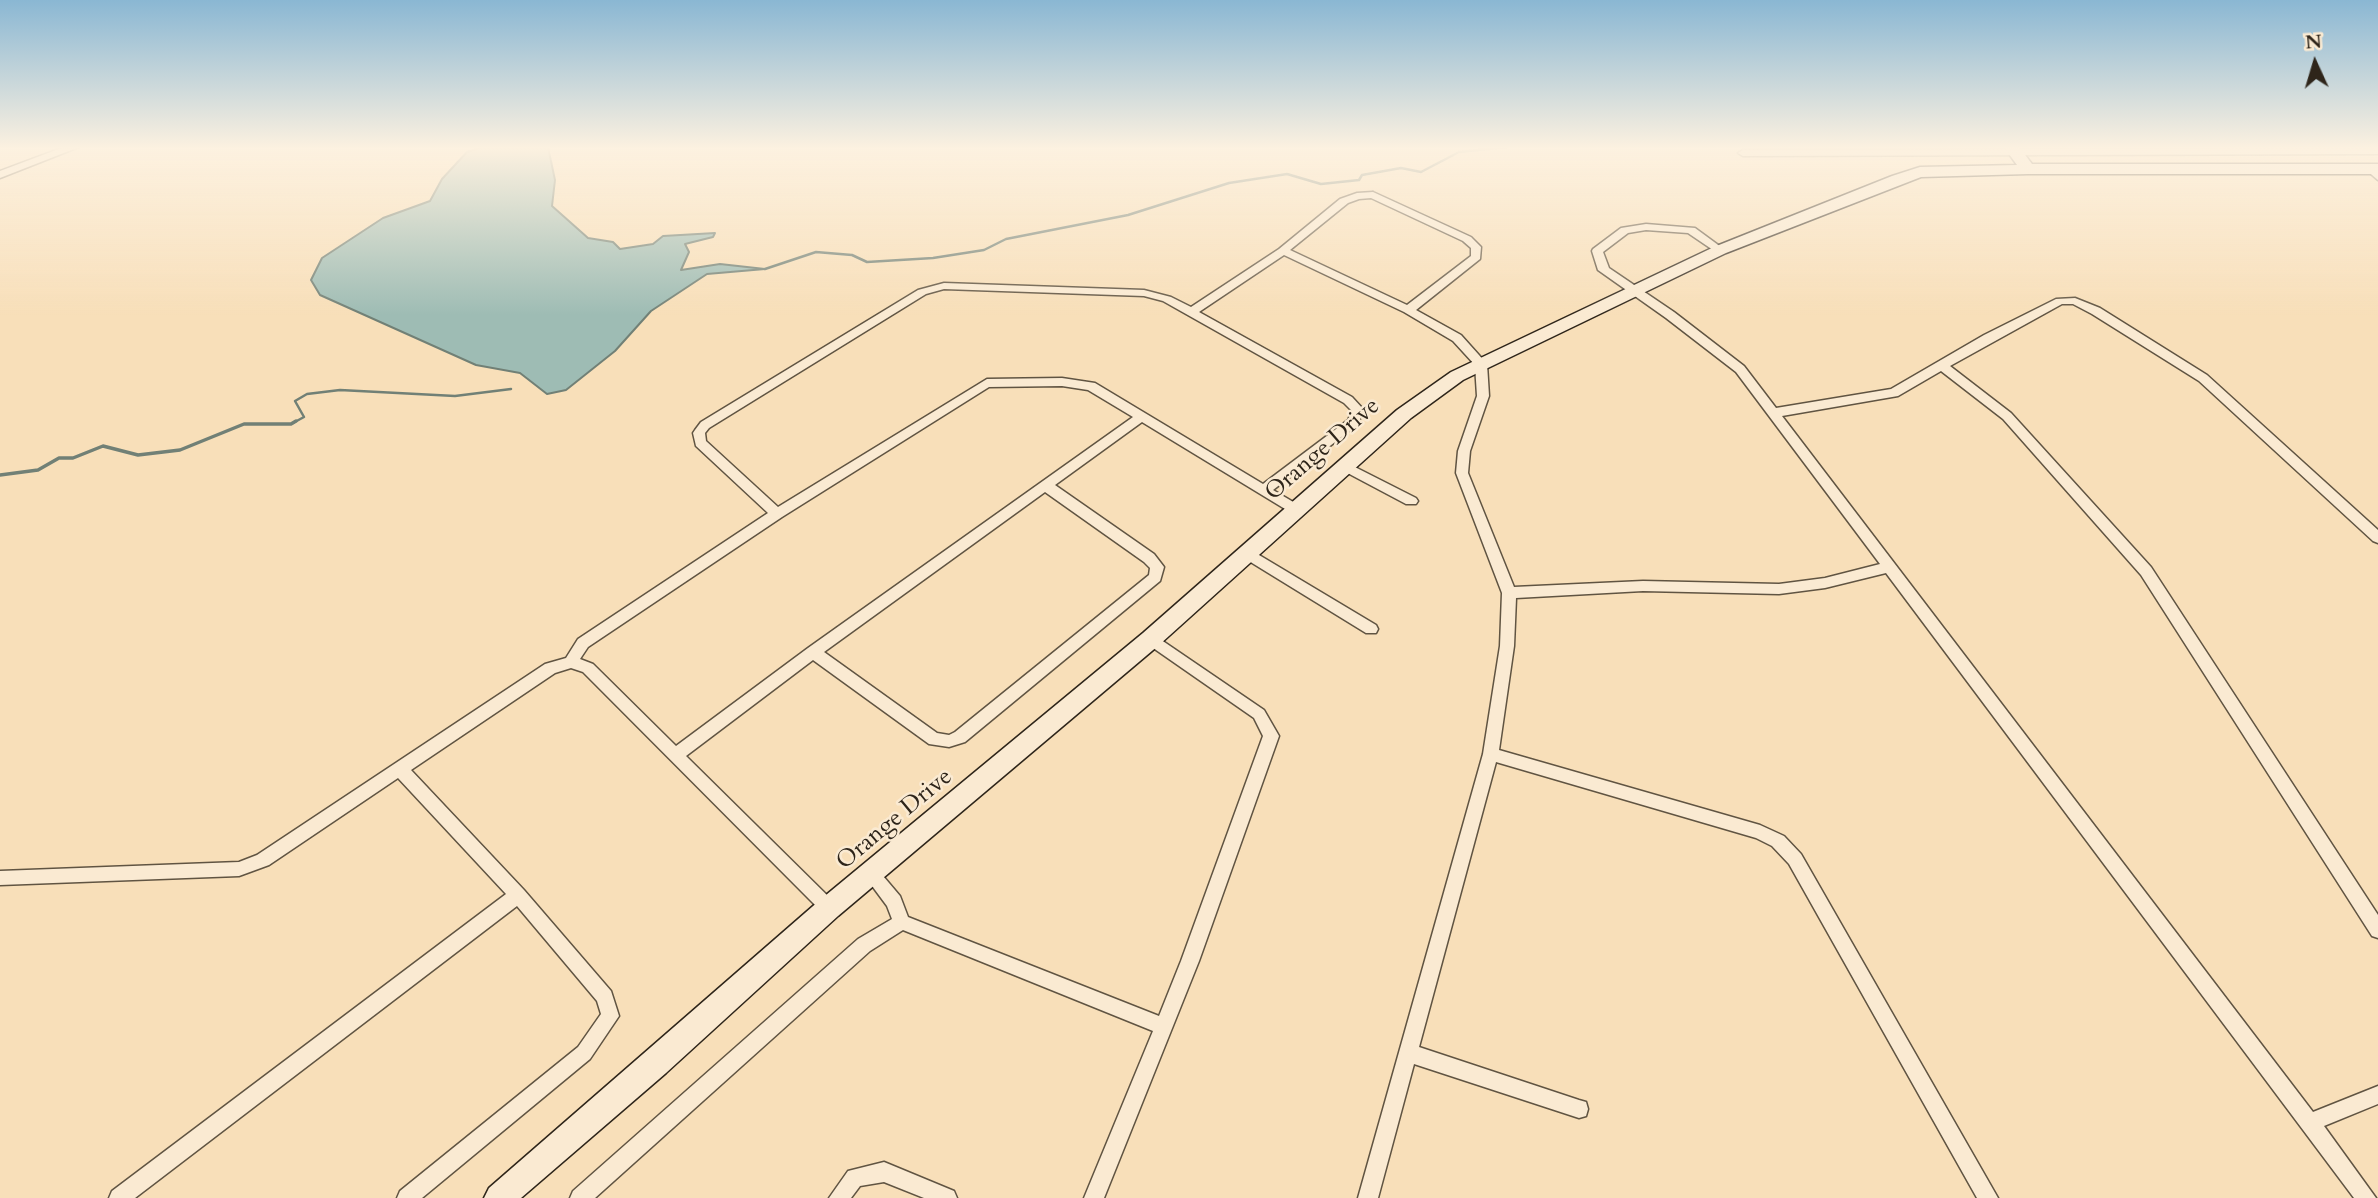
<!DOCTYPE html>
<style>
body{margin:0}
#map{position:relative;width:2378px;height:1198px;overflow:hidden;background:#f8dfb9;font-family:Cardo,serif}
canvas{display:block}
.north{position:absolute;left:2280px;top:28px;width:70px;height:70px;-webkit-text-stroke:5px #faead2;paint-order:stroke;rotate:356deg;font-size:19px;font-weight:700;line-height:28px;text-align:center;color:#2e251a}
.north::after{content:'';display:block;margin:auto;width:24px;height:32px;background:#2e251a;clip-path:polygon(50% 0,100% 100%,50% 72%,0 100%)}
</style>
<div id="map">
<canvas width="2378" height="1198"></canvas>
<div class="north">N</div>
</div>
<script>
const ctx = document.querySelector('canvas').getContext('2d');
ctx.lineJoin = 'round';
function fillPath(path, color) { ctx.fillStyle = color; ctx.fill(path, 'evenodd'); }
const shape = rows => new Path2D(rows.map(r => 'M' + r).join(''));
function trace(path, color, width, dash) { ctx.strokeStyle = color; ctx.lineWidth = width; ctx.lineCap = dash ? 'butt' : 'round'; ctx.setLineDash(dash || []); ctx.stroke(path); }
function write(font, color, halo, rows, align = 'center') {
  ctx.font = font + ' Cardo,serif'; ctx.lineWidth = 5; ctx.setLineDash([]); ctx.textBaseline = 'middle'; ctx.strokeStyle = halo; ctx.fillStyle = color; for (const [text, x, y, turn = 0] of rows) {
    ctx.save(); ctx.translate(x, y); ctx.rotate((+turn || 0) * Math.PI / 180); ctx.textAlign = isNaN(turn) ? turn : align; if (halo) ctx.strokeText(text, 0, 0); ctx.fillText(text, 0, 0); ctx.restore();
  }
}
const water = shape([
 [482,147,548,147,555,180,552,206,588,238,613,242,620,249,653,244,663,236,715,233,713,237,685,244,689,252,681,270,720,264,765,269,707,274,651,311,615,351,566,390,547,394,520,373,476,365,320,295,311,280,322,258,383,218,430,201,442,179,467,152,482,147]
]);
const streamFar1 = shape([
 [765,269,816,252,852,255,867,262,933,258,984,250,1006,239,1128,215,1229,183,1287,174,1321,184,1359,180,1362,175,1401,168,1421,172,1459,152,1507,147],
 [293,423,304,417,295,401,307,394,340,390,455,396,511,389]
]);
const stream = shape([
 [0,475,38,470,59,458,73,458,103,446,138,455,180,450,244,424,291,424,296,421]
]);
const street = shape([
 [64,147,79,147,0,178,0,171,64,147],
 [2378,148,2378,154,1743,156,1738,153,1743,150,2378,148],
 [2370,166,2378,171,2378,180,2365,169,2370,166],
 [1373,192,1471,237,1481,247,1480,259,1416,310,1461,335,1487,364,1489,396,1470,451,1468,473,1514,587,1643,581,1779,584,1825,578,1880,564,1736,372,1666,318,1598,270,1592,251,1593,249,1621,228,1646,224,1695,228,1725,250,1724,252,1716,252,1688,233,1646,230,1628,233,1603,252,1609,268,1674,312,1744,366,1776,408,1891,389,1984,335,2056,299,2075,298,2100,308,2207,375,2378,530,2378,543,2373,541,2199,381,2092,314,2073,304,2062,304,1950,366,2011,413,2151,567,2378,915,2378,938,2372,936,2141,575,2003,419,1941,371,1898,396,1782,416,2313,1112,2378,1086,2378,1104,2324,1126,2376,1198,2354,1198,1886,573,1825,588,1779,594,1643,591,1516,598,1514,646,1499,750,1760,825,1784,836,1801,854,1998,1198,1977,1198,1789,864,1772,846,1756,838,1496,762,1419,1047,1579,1100,1586,1102,1588,1109,1586,1116,1579,1118,1414,1064,1378,1198,1358,1198,1483,754,1500,646,1502,593,1456,473,1458,451,1477,396,1475,365,1453,341,1404,312,1284,255,1199,312,1352,397,1364,410,1357,425,1273,490,1300,506,1302,509,1300,512,1290,512,1142,422,1055,485,1154,554,1164,567,1160,581,965,742,949,747,929,744,813,660,686,756,835,903,837,908,835,913,829,916,823,913,583,672,571,668,555,673,411,770,524,890,611,991,619,1016,590,1059,422,1198,397,1198,400,1191,578,1047,601,1014,597,1001,517,906,135,1198,109,1198,112,1191,506,894,398,778,269,865,239,876,0,885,0,871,239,862,257,855,545,664,566,658,578,639,768,513,696,446,693,433,695,430,701,422,918,290,944,283,1144,290,1171,297,1191,307,1279,249,1340,199,1357,193,1373,192],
 [1371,198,1463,241,1471,248,1471,256,1407,305,1290,250,1348,203,1359,199,1371,198],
 [944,289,1144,296,1163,301,1344,403,1352,411,1348,420,1263,484,1095,383,1062,378,987,379,778,507,706,441,705,433,709,428,926,294,944,289],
 [1062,386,1088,390,1133,417,808,648,676,746,593,664,580,659,588,647,782,517,989,387,1062,386],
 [1045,492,1144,562,1150,568,1149,575,955,732,949,735,937,733,824,652,1045,492],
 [1345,462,1416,498,1418,501,1416,504,1406,504,1340,469,1339,466,1340,463,1345,462],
 [1249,549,1376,625,1378,629,1376,633,1366,633,1244,558,1242,554,1249,549],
 [1151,633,1264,710,1279,736,1199,961,1104,1198,1084,1198,1153,1031,903,930,870,951,595,1198,570,1198,573,1191,858,939,892,919,887,906,864,875,866,870,872,868,878,870,900,896,908,917,1159,1016,1181,961,1263,736,1254,718,1146,643,1144,639,1146,635,1151,633],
 [884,1162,954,1191,957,1198,924,1198,884,1182,860,1186,851,1198,829,1198,848,1171,884,1162]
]);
const secondary = shape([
 [2004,147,2019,147,2032,164,2378,164,2378,174,2028,174,1921,177,1726,253,1463,380,1411,418,1159,645,838,916,666,1073,521,1198,484,1198,489,1188,820,900,1143,633,1397,410,1451,372,1714,247,1892,176,1920,167,2017,165,2004,147]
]);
const streetNames = [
 ["Orange Drive",1323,450,-41],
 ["Orange Drive",895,820,-40]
];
fillPath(water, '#9ebcb4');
trace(water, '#718076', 2);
trace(streamFar1, '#718076', 2.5);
trace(stream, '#718076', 3.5);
trace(street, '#605442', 3);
trace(secondary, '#2e251a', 3);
fillPath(street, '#faead2');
fillPath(secondary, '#faead2');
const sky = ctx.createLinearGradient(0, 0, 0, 315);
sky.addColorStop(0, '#8ab7d3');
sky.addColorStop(0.47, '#fcf1e0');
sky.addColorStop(1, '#fcf1e000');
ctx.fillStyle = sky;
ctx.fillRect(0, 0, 2378, 315);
write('24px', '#2e251a', '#faead2', streetNames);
</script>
